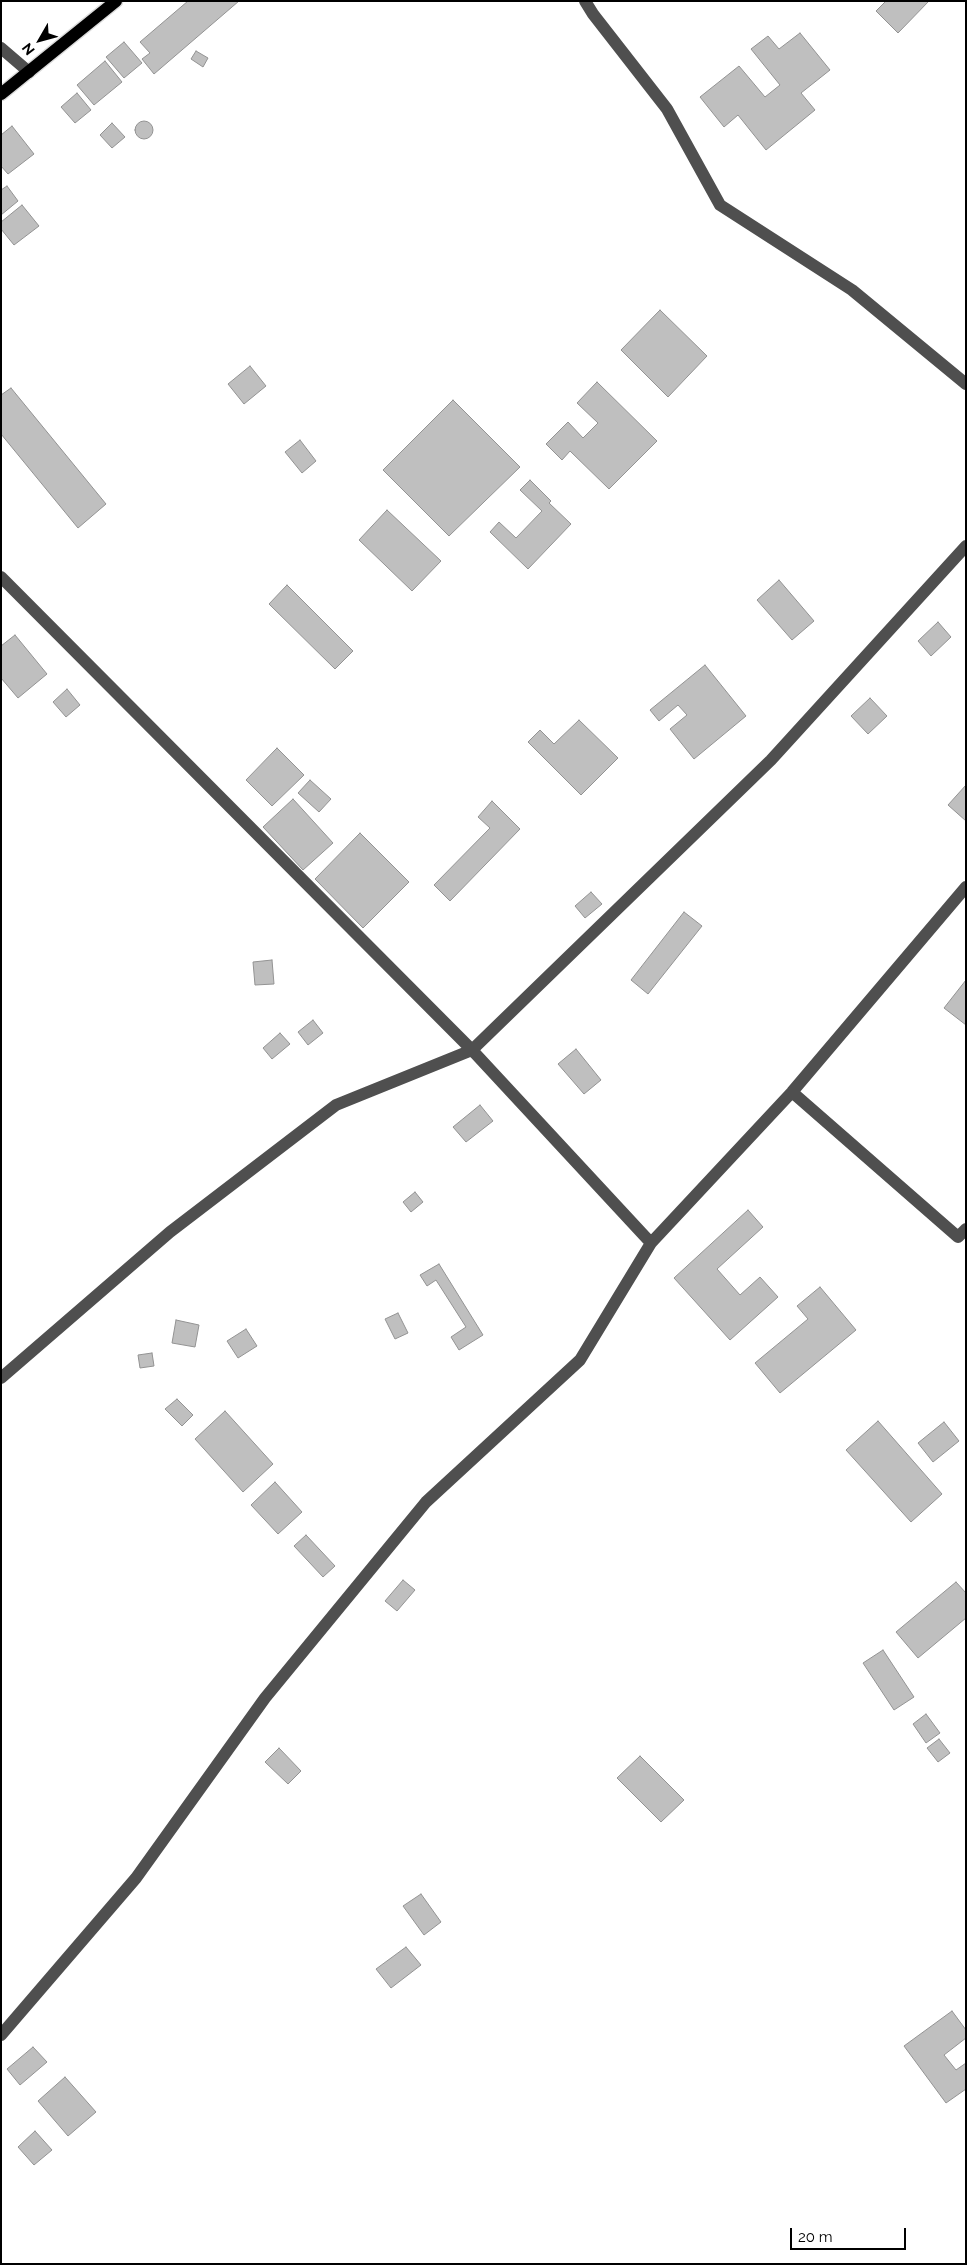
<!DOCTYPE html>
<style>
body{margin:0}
#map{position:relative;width:967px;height:2265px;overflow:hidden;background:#fff;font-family:Raleway,sans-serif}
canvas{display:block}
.frame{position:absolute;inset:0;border:2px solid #000;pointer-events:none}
.north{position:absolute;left:15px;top:15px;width:50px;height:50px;-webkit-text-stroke:4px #fff;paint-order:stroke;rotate:232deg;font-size:14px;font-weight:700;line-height:20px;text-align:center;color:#000}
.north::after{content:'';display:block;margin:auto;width:18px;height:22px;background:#000;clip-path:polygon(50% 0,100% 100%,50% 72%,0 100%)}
.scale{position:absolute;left:790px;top:2228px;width:116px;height:22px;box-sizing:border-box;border:2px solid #000;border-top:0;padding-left:6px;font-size:15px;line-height:18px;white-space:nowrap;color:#000;-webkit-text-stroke:4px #fff;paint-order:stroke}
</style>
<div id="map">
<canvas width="967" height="2265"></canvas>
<div class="frame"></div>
<div class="north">N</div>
<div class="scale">20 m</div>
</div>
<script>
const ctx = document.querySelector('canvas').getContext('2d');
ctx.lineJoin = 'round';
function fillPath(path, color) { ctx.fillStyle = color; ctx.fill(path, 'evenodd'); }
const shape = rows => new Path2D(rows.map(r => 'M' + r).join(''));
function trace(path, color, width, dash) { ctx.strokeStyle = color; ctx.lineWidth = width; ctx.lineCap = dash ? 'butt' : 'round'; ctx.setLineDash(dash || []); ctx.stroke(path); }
const building = shape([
 [188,1,239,1,154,74,142,59,150,53,140,42,188,1],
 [886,1,929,1,898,33,876,11,886,1],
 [800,33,830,70,801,93,815,110,766,150,738,115,724,127,700,97,739,66,765,97,780,85,751,49,768,36,779,49,800,33],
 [124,42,142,63,124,78,106,57,124,42],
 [196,51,208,58,203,67,191,59,196,51],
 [105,61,122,82,94,105,77,85,105,61],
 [77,93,91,110,75,123,61,107,77,93],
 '135 130a9 9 0 1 1 18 0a9 9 0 1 1-18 0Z',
 [112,123,125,137,112,148,100,135,112,123],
 [12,126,34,154,8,174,1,166,1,135,12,126],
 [7,186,18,201,1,215,1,190,7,186],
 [22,205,39,226,14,245,1,229,1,222,22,205],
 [660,310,707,356,668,397,621,350,660,310],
 [250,366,266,386,244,404,228,384,250,366],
 [597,382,657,441,609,489,570,451,562,460,546,444,568,422,583,438,598,423,577,403,597,382],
 [11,388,106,504,78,528,1,434,1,395,11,388],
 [453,400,520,467,449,536,383,470,453,400],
 [300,440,316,461,302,473,285,452,300,440],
 [530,480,551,501,549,503,571,524,528,569,490,532,499,522,516,538,542,511,520,490,530,480],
 [387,510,441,561,412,591,359,540,387,510],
 [779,580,814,621,792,640,757,600,779,580],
 [287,585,353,651,335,669,269,604,287,585],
 [938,622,951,637,931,656,918,641,938,622],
 [15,635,47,674,18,698,1,678,1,646,15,635],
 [705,665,746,716,694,759,670,729,687,715,678,705,659,721,650,710,705,665],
 [67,689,80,705,66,717,53,702,67,689],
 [870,698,887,716,868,734,851,716,870,698],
 [579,720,618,758,581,795,528,742,540,730,554,744,579,720],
 [277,748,304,775,272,806,246,780,277,748],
 [310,780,331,799,319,812,298,793,310,780],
 [966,785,966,821,948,805,966,785],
 [293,799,333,843,303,870,263,827,293,799],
 [492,801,520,829,450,901,434,885,490,828,478,817,492,801],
 [360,833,409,882,363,928,315,879,360,833],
 [591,892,602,904,585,918,575,906,591,892],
 [684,912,702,926,648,994,631,980,684,912],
 [272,960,274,984,255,985,253,962,272,960],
 [966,980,966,1025,944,1008,966,980],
 [313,1020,323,1033,308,1045,298,1032,313,1020],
 [280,1033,290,1044,272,1059,263,1048,280,1033],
 [576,1049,601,1080,584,1094,558,1064,576,1049],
 [480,1105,493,1121,466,1142,453,1127,480,1105],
 [415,1192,423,1202,411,1212,403,1202,415,1192],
 [748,1210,763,1227,717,1269,740,1295,760,1277,778,1297,730,1340,674,1278,748,1210],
 [439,1264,483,1335,459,1350,451,1337,466,1327,436,1280,427,1286,420,1275,439,1264],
 [820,1287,856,1330,780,1393,755,1363,808,1319,797,1306,820,1287],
 [398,1313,408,1333,395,1339,385,1319,398,1313],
 [176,1320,199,1325,195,1347,172,1343,176,1320],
 [246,1329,257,1346,238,1358,227,1341,246,1329],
 [152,1353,154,1366,140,1368,138,1355,152,1353],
 [177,1399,193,1415,182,1426,165,1409,177,1399],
 [225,1411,273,1464,243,1492,195,1439,225,1411],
 [878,1421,942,1494,911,1522,846,1450,878,1421],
 [944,1422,959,1441,933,1462,918,1443,944,1422],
 [275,1482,302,1512,278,1534,251,1505,275,1482],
 [306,1535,335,1566,323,1577,294,1546,306,1535],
 [403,1580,415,1590,397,1611,385,1601,403,1580],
 [956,1582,966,1593,966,1618,918,1658,896,1632,956,1582],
 [883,1650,914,1697,894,1710,863,1663,883,1650],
 [926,1714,940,1733,926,1743,913,1724,926,1714],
 [939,1739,950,1753,938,1762,927,1748,939,1739],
 [279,1748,301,1771,288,1784,265,1762,279,1748],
 [640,1756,684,1800,661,1822,617,1778,640,1756],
 [421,1894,441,1922,424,1935,403,1906,421,1894],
 [406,1947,421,1965,391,1988,376,1969,406,1947],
 [952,2011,966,2030,966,2038,944,2055,956,2070,966,2063,966,2089,946,2103,904,2046,952,2011],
 [33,2047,47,2062,20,2085,7,2069,33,2047],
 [65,2077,96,2112,68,2136,38,2101,65,2077],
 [35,2131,52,2150,34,2165,18,2147,35,2131]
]);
const minor = shape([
 [585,1,593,14,667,109,720,205,852,290,966,384],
 [1,48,29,72],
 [1,577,472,1050,651,1243],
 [792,1092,958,1237,966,1229],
 [1,1378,170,1232,336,1105,472,1050,771,760,966,546],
 [1,2035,136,1878,265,1698,426,1502,580,1360,651,1243,792,1092,966,887]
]);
const major = shape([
 [1,94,116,1]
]);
fillPath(building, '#bfbfbf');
trace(building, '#939393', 1);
trace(major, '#dbdbdb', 15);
trace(minor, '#4f4f4f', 12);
trace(major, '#000', 12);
</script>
